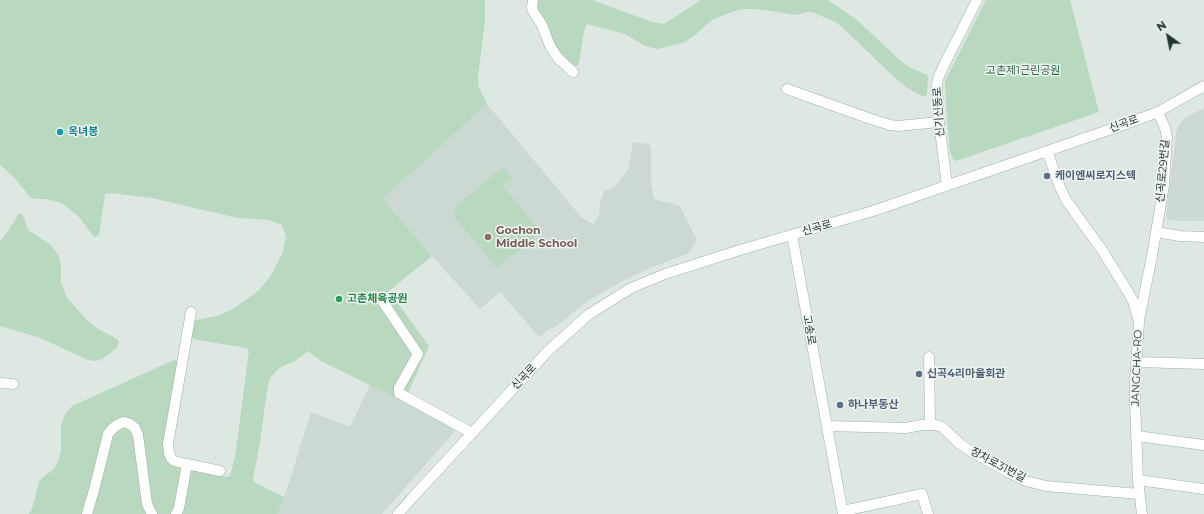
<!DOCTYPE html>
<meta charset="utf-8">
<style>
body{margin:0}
#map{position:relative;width:1204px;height:514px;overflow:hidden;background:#dee8e3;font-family:Montserrat,sans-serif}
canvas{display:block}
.north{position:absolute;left:1148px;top:16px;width:40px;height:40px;-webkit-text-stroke:3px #eef5f1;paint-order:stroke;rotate:327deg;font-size:11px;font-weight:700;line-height:16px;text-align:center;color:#213630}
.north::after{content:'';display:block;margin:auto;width:14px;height:18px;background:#213630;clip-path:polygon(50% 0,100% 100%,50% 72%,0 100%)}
</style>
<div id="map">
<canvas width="1204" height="514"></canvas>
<div class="north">N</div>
</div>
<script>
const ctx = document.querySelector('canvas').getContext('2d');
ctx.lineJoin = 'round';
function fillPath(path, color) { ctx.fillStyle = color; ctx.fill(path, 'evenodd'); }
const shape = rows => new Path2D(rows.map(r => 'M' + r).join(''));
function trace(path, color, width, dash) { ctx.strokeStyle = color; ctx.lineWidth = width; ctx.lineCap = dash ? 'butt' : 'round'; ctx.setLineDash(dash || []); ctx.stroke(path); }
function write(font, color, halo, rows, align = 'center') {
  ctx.font = font + ' Montserrat,"Noto Sans KR",sans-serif'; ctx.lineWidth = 3; ctx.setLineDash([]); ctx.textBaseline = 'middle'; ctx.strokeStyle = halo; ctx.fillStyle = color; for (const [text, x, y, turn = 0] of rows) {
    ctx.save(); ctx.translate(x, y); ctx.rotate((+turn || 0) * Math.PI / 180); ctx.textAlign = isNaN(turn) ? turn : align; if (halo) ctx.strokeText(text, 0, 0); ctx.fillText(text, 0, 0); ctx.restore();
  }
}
const built = shape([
 [487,104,582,218,593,224,600,212,599,207,604,191,614,187,628,170,633,142,649,144,651,148,651,179,653,195,654,199,678,205,680,207,696,238,696,241,689,253,648,269,621,282,589,300,555,327,548,330,539,337,500,292,480,309,432,256,383,199],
 [1204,108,1204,221,1177,221,1169,220,1166,216,1176,134,1178,126,1185,118],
 [370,385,404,402,456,430,382,514,277,514,287,489,311,412,350,427]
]);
const green = shape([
 [0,0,485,0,485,20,478,78,479,88,487,104,383,199,432,256,389,291,429,346,404,402,321,361,308,351,295,361,283,366,276,371,271,377,268,384,260,442,253,479,254,482,284,497,277,514,29,514,33,506,39,482,43,477,54,469,58,461,61,452,61,425,66,413,72,406,174,360,176,360,177,361,177,366,164,438,164,447,165,455,209,472,225,477,230,476,235,457,249,351,246,348,193,339,191,335,193,323,195,320,217,316,231,310,254,294,263,286,273,272,283,252,286,236,282,225,269,220,238,218,152,198,111,193,105,194,99,235,95,237,93,236,79,217,71,210,61,203,47,199,34,199,29,196,15,178,0,165],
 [538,0,592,0,652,22,664,24,701,0,828,0,857,20,902,62,909,67,927,75,928,77,927,94,925,96,922,96,906,87,894,77,842,27,835,22,812,12,807,12,795,15,765,10,753,9,742,9,729,13,712,20,706,25,695,35,685,42,658,49,645,46,625,34,587,24,584,32,579,62,578,65,575,66,572,65,564,59,554,47,537,7],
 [986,0,1070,0,1099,112,956,161,953,159,950,152,946,105,945,81],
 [503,167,512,178,503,186,541,232,497,268,454,217,456,206],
 [20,213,23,215,28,230,51,245,58,255,61,265,61,282,64,291,68,299,87,320,95,327,117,339,119,342,117,348,102,359,96,361,88,360,38,337,0,326,0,242,19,214]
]);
const minor = shape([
 [533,0,532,7,533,11,542,25,550,46,558,58,573,72],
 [787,89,868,118,890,125,898,126,939,122],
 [1047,151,1060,187,1066,200,1102,250,1128,292,1133,301,1139,322,1135,382,1135,402,1138,480,1142,514],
 [947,185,939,122,937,84,939,76,944,65,977,0],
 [1156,232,1180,236,1204,237],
 [792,235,843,514],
 [381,299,418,354,399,388,399,393,472,433],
 [1139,320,1152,256,1164,185,1167,137,1165,128,1158,112],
 [929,357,930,424],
 [1137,362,1204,364],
 [0,383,13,384],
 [827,426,906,428,921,425,936,425,942,427,960,444,972,452,1010,473,1026,481,1046,486,1139,494],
 [1137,436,1204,445],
 [187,464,220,471],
 [1138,480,1204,489],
 [843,511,922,494,928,514],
 [87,514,94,490,108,434,113,428,119,424,124,422,130,424,135,428,138,435,147,504,152,514],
 [176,514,179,508,187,464,174,461,171,458,169,453,168,444,191,312],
 [398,514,413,497,548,351,588,315,631,288,665,274,740,250,873,211,1120,126,1158,112,1204,86]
]);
const markers = [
 [60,132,4,"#0f9aa8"],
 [1047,176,4,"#5c6f8a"],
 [488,237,4,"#8d6e63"],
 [339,299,4,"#2e9e5b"],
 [919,374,4,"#5c6f8a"],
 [840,405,4,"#5c6f8a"]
];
const parkNames = [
 ["고촌제1근린공원",1023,71]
];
const streetNames = [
 ["신기신동로",939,112,-94],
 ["신곡로",1124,124,-20],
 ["신곡로29번길",1163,171,-85],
 ["신곡로",817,228,-16],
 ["고송로",809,330,80],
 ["JANGCHA-RO",1137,368,-88],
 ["신곡로",524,377,-47],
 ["장차로31번길",998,465,28]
];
const cultureNames = [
 ["옥녀봉",68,132]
];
const serviceNames = [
 ["케이엔씨로지스텍",1055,176],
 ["신곡4리마을회관",927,374],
 ["하나부동산",848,405]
];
const educationNames = [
 ["Gochon",496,231],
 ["Middle School",496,244]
];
const leisureNames = [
 ["고촌체육공원",347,299]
];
fillPath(built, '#ccd8d2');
fillPath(green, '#b8d8c0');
trace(minor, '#a2afaa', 11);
trace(minor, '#fff', 10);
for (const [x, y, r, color] of markers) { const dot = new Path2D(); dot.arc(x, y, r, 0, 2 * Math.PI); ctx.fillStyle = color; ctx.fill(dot); trace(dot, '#eef5f1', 1.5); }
write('11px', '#2f6944', '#eef5f1', parkNames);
write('11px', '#213630', '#eef5f1', streetNames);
write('bold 11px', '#0d838f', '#eef5f1', cultureNames, 'left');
write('bold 11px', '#4e5e75', '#eef5f1', serviceNames, 'left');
write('bold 11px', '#785e54', '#eef5f1', educationNames, 'left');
write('bold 11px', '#27864d', '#eef5f1', leisureNames, 'left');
</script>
